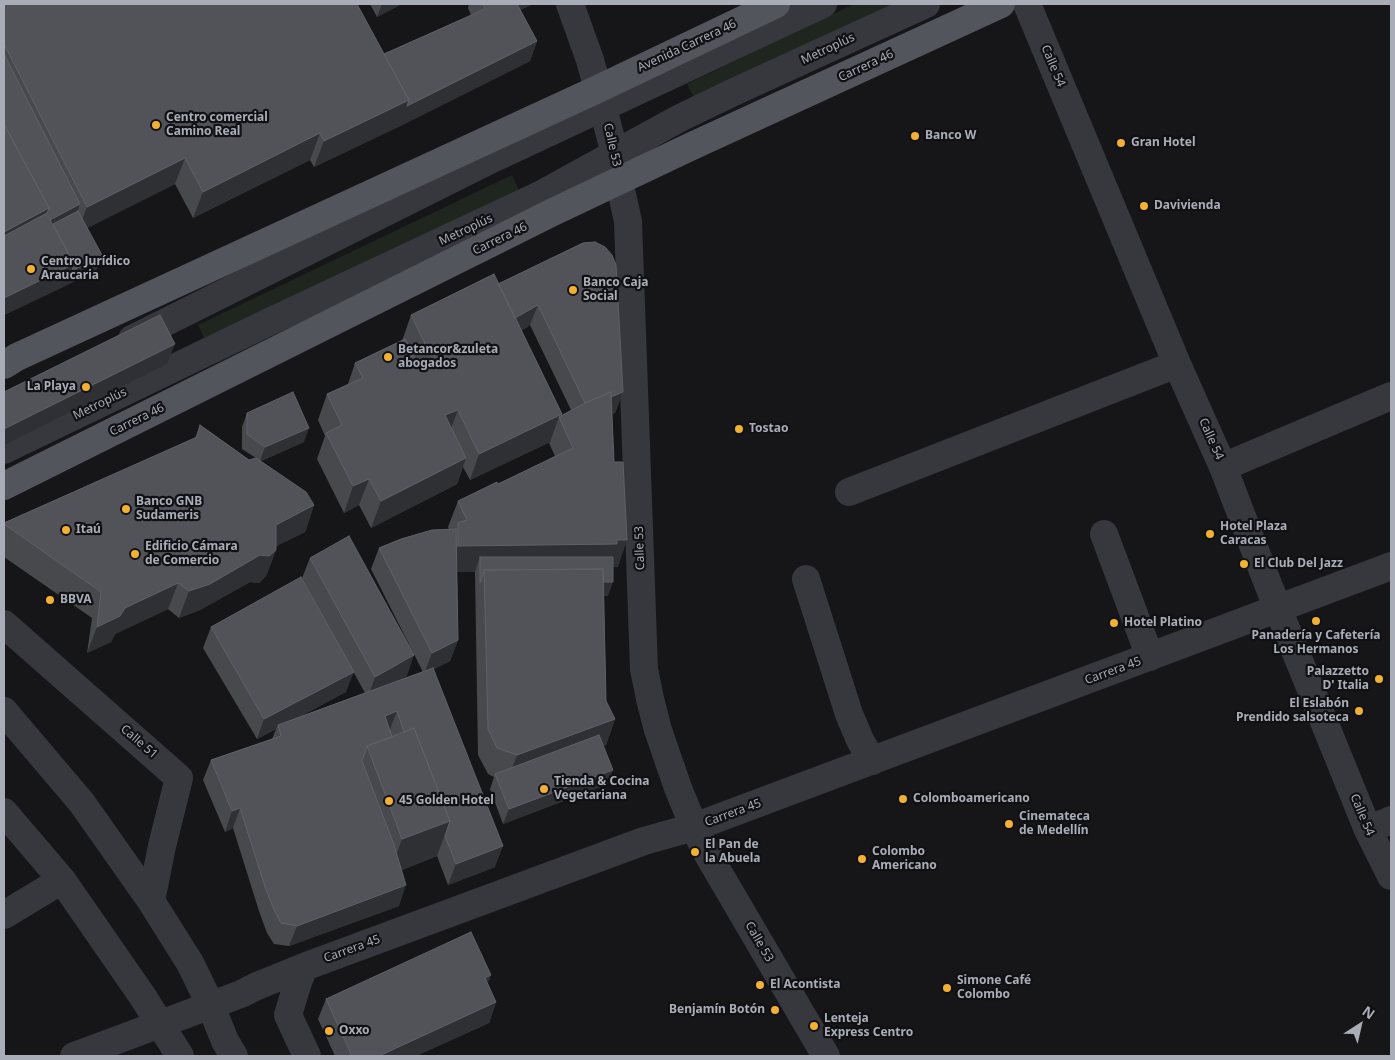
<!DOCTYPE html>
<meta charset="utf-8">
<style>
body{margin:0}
#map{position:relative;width:1395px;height:1060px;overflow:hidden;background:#161618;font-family:"Noto Sans",sans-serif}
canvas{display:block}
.frame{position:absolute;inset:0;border:5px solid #a8adb8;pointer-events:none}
.north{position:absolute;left:1335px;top:1000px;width:50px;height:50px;-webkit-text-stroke:4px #111113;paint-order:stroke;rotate:35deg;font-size:14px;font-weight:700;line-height:20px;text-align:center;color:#a8adb8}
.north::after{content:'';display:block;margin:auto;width:18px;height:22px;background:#a8adb8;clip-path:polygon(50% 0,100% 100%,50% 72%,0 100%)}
</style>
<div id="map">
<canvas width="1395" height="1060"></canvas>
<div class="frame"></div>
<div class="north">N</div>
</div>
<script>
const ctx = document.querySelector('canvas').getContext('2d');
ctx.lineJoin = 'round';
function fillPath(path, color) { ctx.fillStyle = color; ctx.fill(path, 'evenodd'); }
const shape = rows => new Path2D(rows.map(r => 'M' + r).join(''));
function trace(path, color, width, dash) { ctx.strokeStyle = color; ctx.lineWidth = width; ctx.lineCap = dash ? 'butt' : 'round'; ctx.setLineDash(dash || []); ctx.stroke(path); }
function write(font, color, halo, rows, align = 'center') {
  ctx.font = font + ' "Noto Sans",sans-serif'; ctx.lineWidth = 4.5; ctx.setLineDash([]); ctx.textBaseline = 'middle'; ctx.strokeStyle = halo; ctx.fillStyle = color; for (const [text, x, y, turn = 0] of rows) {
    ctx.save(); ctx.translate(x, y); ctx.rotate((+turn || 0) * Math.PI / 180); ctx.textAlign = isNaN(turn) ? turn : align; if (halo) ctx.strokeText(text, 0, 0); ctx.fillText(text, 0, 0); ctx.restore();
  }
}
const green = shape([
 [854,4,897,4,695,100,687,84],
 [512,175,520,192,206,342,198,325]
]);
const minor = shape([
 [570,4,590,60,598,89,615,154,619,181,628,221,644,669,650,699,658,730,678,788,694,827,707,853,826,1056],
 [1027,4,1177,364,1223,467,1268,584,1368,830,1391,876],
 [132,339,492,159,823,4],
 [4,450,269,322,540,195,680,118,736,91,926,4],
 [1223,467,1391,396],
 [849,492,1177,364],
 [1104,534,1150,657],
 [806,579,849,714,860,740,872,761],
 [4,624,179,778,162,846,151,901],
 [4,711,82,803,151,901,190,963,211,1006,225,1041,234,1056],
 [4,812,62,880,143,997,180,1056],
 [1368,830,1391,820],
 [4,915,62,880],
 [304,967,297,985,288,1015,307,1056],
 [74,1056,241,994,257,986,304,967,644,841,694,827,713,820,1391,566]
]);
const major = shape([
 [4,365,17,357,598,89,776,4],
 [4,486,551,213,692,146,1001,4]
]);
const wall = shape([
 [4,4,384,54,471,15,468,8,469,4,533,4,520,10,537,41,530,61,400,126,314,167,310,160,193,218,175,184,87,228,97,269,67,285,4,315],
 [370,4,402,4,377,17],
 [583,243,623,392,615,413,612,414,618,567,613,566,608,596,604,596,606,701,615,719,606,745,603,746,608,784,503,824,490,789,494,777,488,774,478,755,475,572,457,572,458,640,450,661,434,669,495,867,448,885,437,856,402,870,399,906,289,946,274,944,267,933,259,911,233,828,225,832,203,780,211,760,272,739,276,729,257,739,203,648,211,627,346,692,299,717,365,693,302,578,310,558,407,676,396,681,423,672,371,569,379,548,449,529,448,527,458,501,498,484,555,456,549,443,550,442,470,480,463,467,457,484,371,528,359,505,344,513,317,459,325,436,318,420,327,394,348,384,355,363,402,341,411,315,498,284],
 [530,325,571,410,562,415,521,331],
 [247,413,304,442,261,461,314,505,305,532,276,546,276,550,266,576,259,583,250,582,200,610,179,618,168,609,115,634,111,642,87,653,92,618,4,557,4,523,195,438,200,425,249,460,256,458,242,449,242,427],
 [488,984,496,1002,489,1023,416,1056,335,1056,318,1019,326,999]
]);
const shadedWall = shape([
 [382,4,402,4,377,17],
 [509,4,533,4,505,16],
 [537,41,530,61,400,126,314,167,324,141,409,100],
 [320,133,310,160,193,218,203,192],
 [185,158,175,184,77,233,87,207],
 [80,204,73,225,53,235,50,220],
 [49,208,40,234,4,253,4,232],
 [102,255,97,269,67,285,4,315,4,298,74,264],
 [538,305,530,325,504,341,511,320],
 [175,344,167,364,4,445,4,429],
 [623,392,615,413,579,427,587,407],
 [458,410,448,436,445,415],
 [562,414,560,420,559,417,550,442,470,480,479,454],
 [309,428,304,442,260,461,265,447],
 [466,458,457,484,371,528,381,501],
 [369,479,359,505,344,513,353,486],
 [314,505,305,532,267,551,276,525],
 [617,540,627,540,618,567,480,557,475,572,449,572,458,546],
 [276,550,266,576,259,583,250,582,200,610,179,618,189,591,260,555],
 [485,582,613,582,608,596,485,597],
 [178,583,168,609,115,634,111,642,87,653,97,627,125,608],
 [458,640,450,661,424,674,432,653],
 [414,655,407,676,368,697,375,677],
 [354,672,346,692,279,728,278,725,276,729,257,739,264,719],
 [397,711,389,732,385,716],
 [615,719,606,745,507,782,517,755],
 [613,770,608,784,503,824,509,809],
 [240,808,233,828,225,832,232,811],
 [450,821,437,856,389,875,402,839],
 [503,846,495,867,448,885,456,864],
 [406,885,399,906,289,946,297,926],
 [491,975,483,996,485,978],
 [496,1002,489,1023,416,1056,379,1056]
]);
const building = shape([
 [4,4,357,4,409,100,324,141,320,133,203,192,185,158,87,207,4,44,4,4],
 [483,4,517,4,537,41,407,106,409,100,384,54,485,9,483,4],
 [4,54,80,204,50,220,74,264,4,298,4,236,47,213,49,208,4,124,4,54],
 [4,124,49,208,4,232,4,124],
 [78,211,102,255,72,271,74,264,53,224,78,211],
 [595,242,605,247,612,255,616,265,623,392,611,397,611,392,585,403,538,305,515,318,498,284,583,243,595,242],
 [494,274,562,414,479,454,458,410,445,415,466,458,381,501,369,479,353,486,326,433,342,425,327,394,363,378,355,363,405,339,422,372,436,366,411,315,494,274],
 [160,315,175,344,4,429,4,392,160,315],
 [293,392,309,428,265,447,247,434,247,413,293,392],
 [611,392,614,462,623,462,627,540,617,540,617,544,458,546,458,523,467,520,458,501,497,482,498,484,573,448,559,417,589,401,611,392],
 [200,425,249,460,256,458,306,492,314,505,276,525,276,550,269,556,260,555,210,584,189,591,178,583,125,608,120,616,97,627,101,592,4,524,4,523,197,437,200,425],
 [456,529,458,640,432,653,379,548,401,539,432,530,456,529],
 [349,536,414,655,375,677,310,558,349,536],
 [480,557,613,557,613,582,603,582,603,569,484,570,480,583,480,557],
 [603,569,606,701,615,719,517,755,497,748,488,729,484,570,603,569],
 [301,577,354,672,264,719,211,627,301,577],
 [433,668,503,846,456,864,445,836,450,821,414,728,404,732,397,711,385,716,392,737,367,746,362,761,393,842,406,885,297,926,281,923,275,912,266,890,240,808,232,811,211,760,281,736,278,725,433,668],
 [414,728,450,821,402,839,367,746,414,728],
 [599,735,613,770,509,809,495,774,599,735],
 [471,932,491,975,485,978,496,1002,379,1056,352,1056,326,999,471,932]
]);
const markers = [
 [156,125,5,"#f2b134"],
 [915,136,5,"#f2b134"],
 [1121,143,5,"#f2b134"],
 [1144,206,5,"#f2b134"],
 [31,269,5,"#f2b134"],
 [573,290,5,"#f2b134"],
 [388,357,5,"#f2b134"],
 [86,387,5,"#f2b134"],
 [739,429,5,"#f2b134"],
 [126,509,5,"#f2b134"],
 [66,530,5,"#f2b134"],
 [1210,534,5,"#f2b134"],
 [135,554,5,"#f2b134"],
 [1244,564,5,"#f2b134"],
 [50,600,5,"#f2b134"],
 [1316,621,5,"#f2b134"],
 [1114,623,5,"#f2b134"],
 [1379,679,5,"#f2b134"],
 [1359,711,5,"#f2b134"],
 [544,789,5,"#f2b134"],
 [903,799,5,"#f2b134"],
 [389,801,5,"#f2b134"],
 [1009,824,5,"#f2b134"],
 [695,852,5,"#f2b134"],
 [862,859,5,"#f2b134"],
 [760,985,5,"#f2b134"],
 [947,988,5,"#f2b134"],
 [775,1010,5,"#f2b134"],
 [814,1026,5,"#f2b134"],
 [329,1031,5,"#f2b134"]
];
const streetNames = [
 ["Avenida Carrera 46",687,46,-25],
 ["Metroplús",828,49,-25],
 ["Carrera 46",866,66,-25],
 ["Calle 54",1053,66,67],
 ["Calle 53",612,145,77],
 ["Metroplús",466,230,-25],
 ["Carrera 46",500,239,-26],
 ["Metroplús",100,404,-26],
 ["Carrera 46",137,420,-26],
 ["Calle 54",1211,439,66],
 ["Calle 53",640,548,-92],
 ["Carrera 45",1113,671,-20],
 ["Calle 51",139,742,41],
 ["Carrera 45",733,813,-20],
 ["Calle 54",1362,815,67],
 ["Calle 53",759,942,60],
 ["Carrera 45",352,949,-20]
];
const poiNames = [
 ["Centro comercial",166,118],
 ["Camino Real",166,132],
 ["Banco W",925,136],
 ["Gran Hotel",1131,143],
 ["Davivienda",1154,206],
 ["Centro Jurídico",41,262],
 ["Araucaria",41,276],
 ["Banco Caja",583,283],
 ["Social",583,297],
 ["Betancor&zuleta",398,350],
 ["abogados",398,364],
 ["La Playa",76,387,"right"],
 ["Tostao",749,429],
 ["Banco GNB",136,502],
 ["Sudameris",136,516],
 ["Hotel Plaza",1220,527],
 ["Caracas",1220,541],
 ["Itaú",76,530],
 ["Edificio Cámara",145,547],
 ["de Comercio",145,561],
 ["El Club Del Jazz",1254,564],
 ["BBVA",60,600],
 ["Hotel Platino",1124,623],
 ["Panadería y Cafetería",1316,636,"center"],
 ["Los Hermanos",1316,650,"center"],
 ["Palazzetto",1369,672,"right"],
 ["D' Italia",1369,686,"right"],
 ["El Eslabón",1349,704,"right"],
 ["Prendido salsoteca",1349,718,"right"],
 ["Tienda & Cocina",554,782],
 ["Vegetariana",554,796],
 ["Colomboamericano",913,799],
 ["45 Golden Hotel",399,801],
 ["Cinemateca",1019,817],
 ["de Medellín",1019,831],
 ["El Pan de",705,845],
 ["la Abuela",705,859],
 ["Colombo",872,852],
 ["Americano",872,866],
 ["Simone Café",957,981],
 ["Colombo",957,995],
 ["El Acontista",770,985],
 ["Benjamín Botón",765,1010,"right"],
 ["Lenteja",824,1019],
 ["Express Centro",824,1033],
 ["Oxxo",339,1031]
];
fillPath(green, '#1e261f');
trace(minor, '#37383d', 28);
trace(major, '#53555c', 28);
fillPath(wall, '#47494d');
fillPath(shadedWall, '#2f3033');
fillPath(building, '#525359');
trace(building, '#5f6168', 1);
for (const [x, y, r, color] of markers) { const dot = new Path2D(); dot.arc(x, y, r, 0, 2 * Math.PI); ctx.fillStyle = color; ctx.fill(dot); trace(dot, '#111113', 2); }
write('12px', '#a8adb8', '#111113', streetNames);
write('bold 12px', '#a8adb8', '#111113', poiNames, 'left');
</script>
